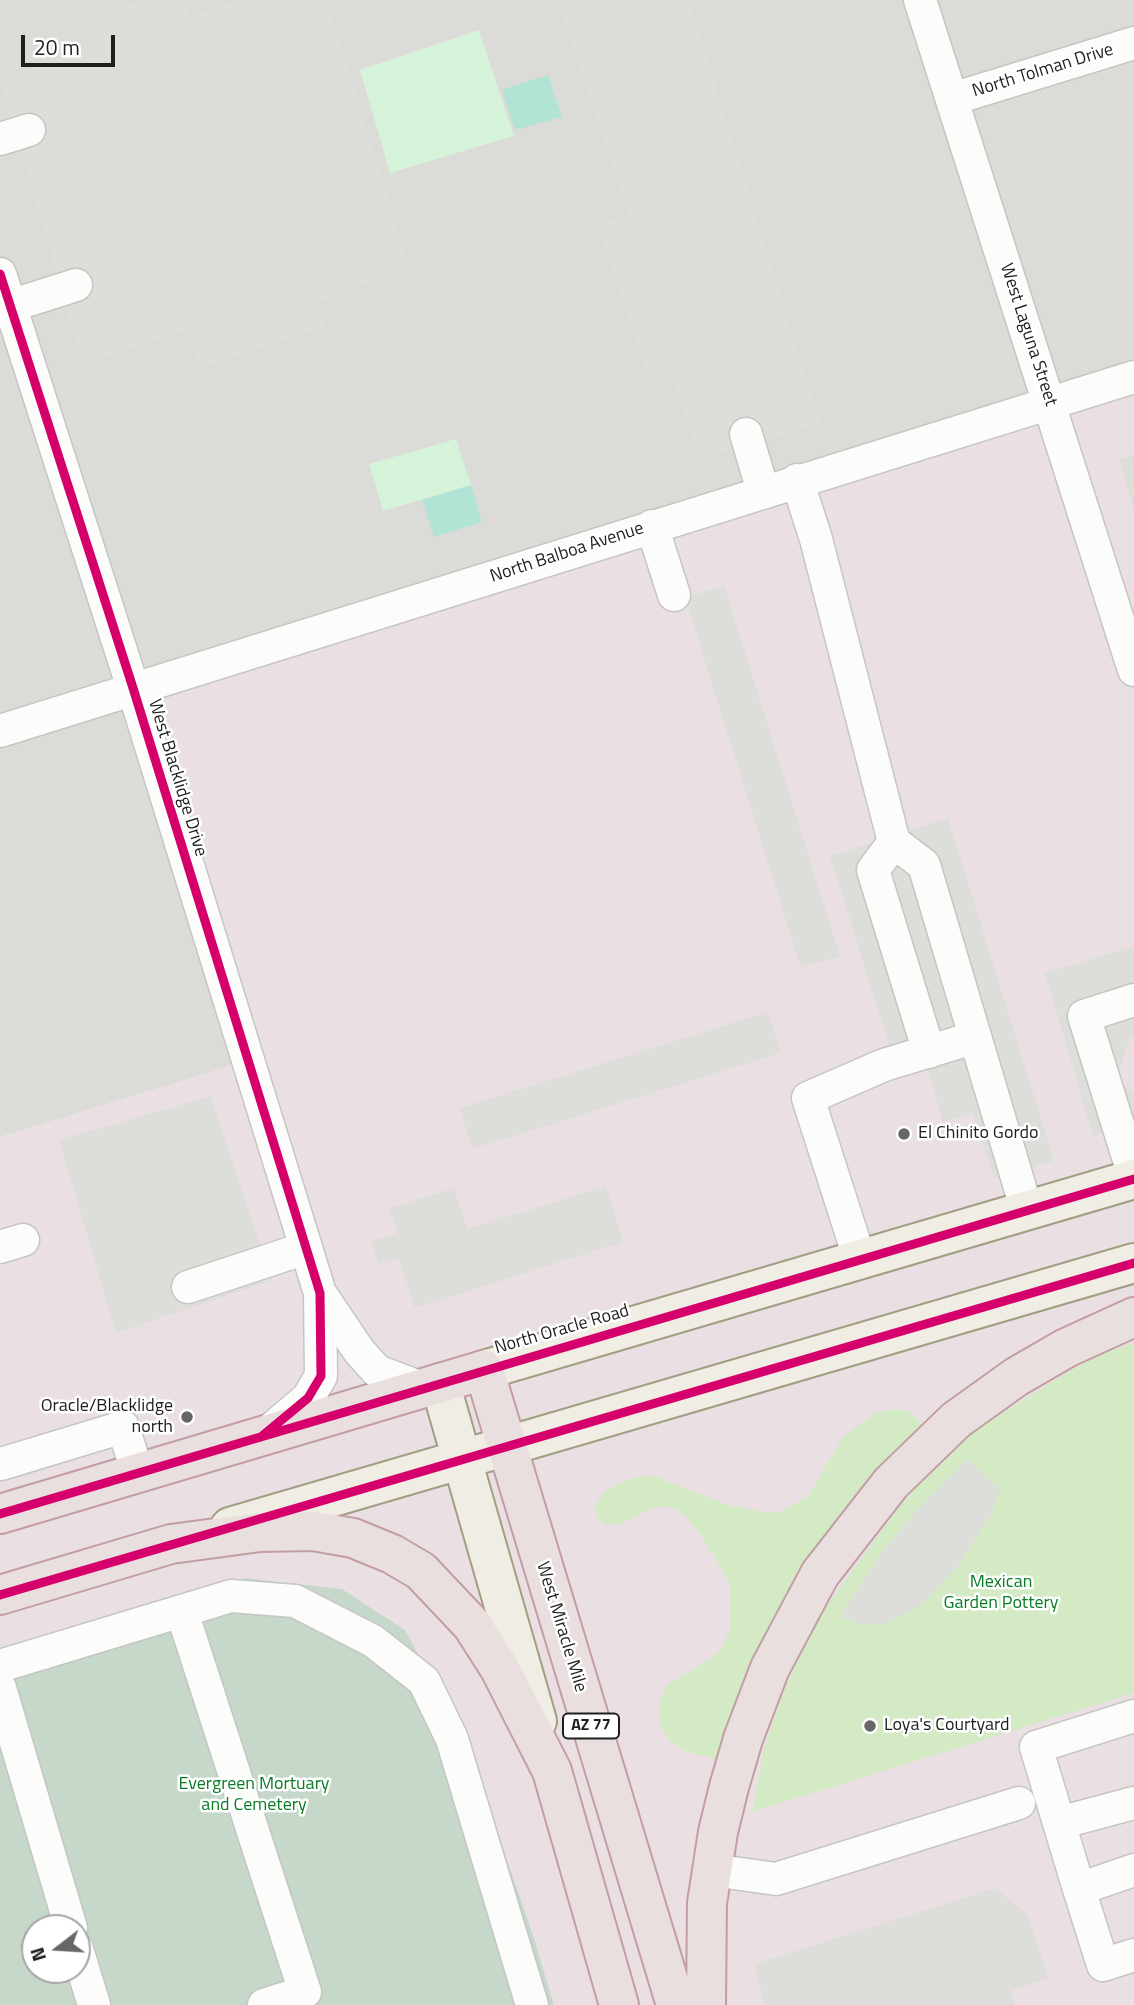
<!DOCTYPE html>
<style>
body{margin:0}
#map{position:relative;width:1134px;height:2005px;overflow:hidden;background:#ecece7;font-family:"Titillium Web",sans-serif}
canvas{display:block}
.north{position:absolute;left:21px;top:1914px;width:70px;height:70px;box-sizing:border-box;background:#fff;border:2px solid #a5a5a5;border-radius:50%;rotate:253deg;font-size:19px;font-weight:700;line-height:28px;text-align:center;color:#1e1e1e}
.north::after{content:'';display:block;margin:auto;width:24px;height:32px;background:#666664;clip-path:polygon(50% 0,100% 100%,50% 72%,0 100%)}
.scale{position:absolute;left:21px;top:35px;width:94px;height:32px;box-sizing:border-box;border:4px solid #1e1e1e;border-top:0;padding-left:9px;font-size:21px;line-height:24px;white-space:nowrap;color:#1e1e1e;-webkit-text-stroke:5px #fff;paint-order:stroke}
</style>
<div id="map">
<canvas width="1134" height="2005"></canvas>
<div class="north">N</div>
<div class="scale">20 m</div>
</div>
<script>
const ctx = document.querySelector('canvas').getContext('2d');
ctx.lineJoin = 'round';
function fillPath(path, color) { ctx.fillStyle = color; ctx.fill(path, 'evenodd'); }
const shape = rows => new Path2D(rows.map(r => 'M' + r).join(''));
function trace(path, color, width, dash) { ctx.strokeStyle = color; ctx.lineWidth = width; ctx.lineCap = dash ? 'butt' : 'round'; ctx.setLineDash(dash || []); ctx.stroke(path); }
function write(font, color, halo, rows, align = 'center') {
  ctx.font = font + ' "Titillium Web",sans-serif'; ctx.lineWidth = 5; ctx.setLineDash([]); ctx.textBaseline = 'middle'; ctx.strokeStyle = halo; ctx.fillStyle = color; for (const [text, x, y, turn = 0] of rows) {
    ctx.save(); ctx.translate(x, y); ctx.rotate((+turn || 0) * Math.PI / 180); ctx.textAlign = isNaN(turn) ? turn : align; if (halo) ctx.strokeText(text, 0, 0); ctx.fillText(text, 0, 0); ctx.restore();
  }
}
const residential = shape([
 [0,0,1134,0,1134,376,248,1061,0,1137]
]);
const industrial = shape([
 [1134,377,1134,2005,554,2005,532,1932,465,1740,405,1630,342,1589,244,1578,0,1652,0,1137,248,1060,133,688]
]);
const grass = shape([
 [1134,1343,1134,1693,752,1812,764,1747,801,1647,814,1623,941,1450,1091,1358],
 [895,1409,908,1411,924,1426,885,1463,847,1506,815,1547,784,1597,734,1705,717,1759,687,1752,671,1742,661,1727,659,1702,668,1684,715,1656,724,1644,730,1627,729,1582,703,1538,685,1516,671,1507,655,1507,621,1524,607,1525,598,1518,594,1507,604,1492,618,1484,633,1478,654,1476,728,1505,767,1513,783,1511,809,1495,843,1437,875,1413]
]);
const cemetery = shape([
 [245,1578,342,1589,405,1630,465,1740,532,1932,554,2005,0,2005,0,1652],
 [35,1928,77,1928,77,1970,35,1970]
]);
const park = shape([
 [479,30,514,136,390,173,360,70],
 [456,439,471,485,383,511,369,464]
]);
const pitch = shape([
 [548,75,562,117,515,130,502,90],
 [471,485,482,522,434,537,422,500]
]);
const parking = shape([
 [144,0,185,0,190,17,239,0,327,0,409,267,317,302,324,328,201,367,187,329,83,364,0,78,98,45,93,20],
 [558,0,689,0,820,424,699,460,674,383,651,389,598,226,628,214],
 [1134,455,1134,510,1119,460],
 [724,585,840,956,801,968,685,598],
 [948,818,1054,1161,994,1178,973,1112,943,1122,920,1042,891,1051,830,856],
 [1134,946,1134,1038,1130,1037,1115,1084,1134,1091,1134,1123,1093,1136,1045,973],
 [768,1012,781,1053,472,1149,460,1108],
 [211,1096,272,1280,116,1333,59,1140],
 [606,1186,623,1242,415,1308,399,1258,378,1264,371,1241,397,1233,389,1208,454,1188,467,1229],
 [968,1459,1000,1490,991,1514,958,1566,921,1605,887,1623,860,1624,840,1617,884,1549,920,1507],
 [996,1888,1028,1915,1049,1978,1011,1991,1015,2005,765,2005,754,1964]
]);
const minor = shape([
 [920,0,1134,670],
 [952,99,1134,43],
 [0,139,29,130],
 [0,274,133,688,320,1293,321,1376,308,1398,268,1432],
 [10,306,76,285],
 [746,434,763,491],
 [797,480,816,539,894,842,924,865,1027,1211],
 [652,526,674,595],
 [0,731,1134,377],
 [894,842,873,870,929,1052],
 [1134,1000,1084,1016,1134,1176],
 [0,1247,23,1240],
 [860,1260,808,1098,884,1065,973,1038],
 [188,1287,306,1248],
 [320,1293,359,1351,377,1371,422,1388],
 [1,1464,123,1427,138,1474],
 [182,1612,305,1992,264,2005],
 [0,1666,231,1596,295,1601,373,1641,424,1681,452,1739,532,2005],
 [0,1688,71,1928],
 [1134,1716,1036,1747,1079,1889,1134,1870],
 [1059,1823,1134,1803],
 [712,1870,776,1879,1019,1803],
 [1079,1889,1103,1965,1134,1955],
 [77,1949,94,2005]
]);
const major = shape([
 [484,1370,1134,1179],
 [440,1383,537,1721],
 [230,1527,1134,1263]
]);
const highway = shape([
 [0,1514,484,1370,676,2005],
 [0,1595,171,1544,260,1532,313,1531,353,1538,392,1554,421,1571,472,1625,500,1669,552,1771,619,2005],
 [706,2005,707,1903,718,1832,729,1787,743,1739,770,1668,820,1574,891,1483,956,1420,1016,1377,1066,1348,1134,1317]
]);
const cycleway = shape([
 [0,274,133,688,320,1293,321,1376,308,1398,261,1437],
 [0,1514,1134,1179],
 [0,1595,1134,1263]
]);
const markers = [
 [904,1134,7,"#666664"],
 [187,1417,7,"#666664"],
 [870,1726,7,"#666664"]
];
const shields = [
 [591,1726,56]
];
const shieldNames = [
 ["AZ 77",591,1726]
];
const streetNames = [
 ["North Tolman Drive",1043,71,-17],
 ["West Laguna Street",1028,335,72],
 ["North Balboa Avenue",567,553,-18],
 ["West Blacklidge Drive",177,778,73],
 ["North Oracle Road",562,1330,-16],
 ["West Miracle Mile",561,1627,73]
];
const poiNames = [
 ["El Chinito Gordo",918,1134],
 ["Oracle/Blacklidge",173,1407,"right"],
 ["north",173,1428,"right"],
 ["Loya's Courtyard",884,1726]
];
const parkNames = [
 ["Mexican",1001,1583],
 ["Garden Pottery",1001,1604],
 ["Evergreen Mortuary",254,1785],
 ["and Cemetery",254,1806]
];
fillPath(residential, '#dbdbd8');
fillPath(industrial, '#eae0e4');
fillPath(grass, '#d3eac5');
fillPath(cemetery, '#c5d8c9');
fillPath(park, '#d4f3d9');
fillPath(pitch, '#b2e4d6');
fillPath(parking, '#ddddda');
trace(minor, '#c5c5c3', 35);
trace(major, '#a39d83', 42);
trace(highway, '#c29ea3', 42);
trace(minor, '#fcfcfb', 32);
trace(major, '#f0ede4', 38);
trace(highway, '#e9dfde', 38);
trace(cycleway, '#d6006c', 9);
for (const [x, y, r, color] of markers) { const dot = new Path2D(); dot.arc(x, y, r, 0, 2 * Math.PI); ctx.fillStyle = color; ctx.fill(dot); trace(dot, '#fff', 2.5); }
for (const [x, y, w] of shields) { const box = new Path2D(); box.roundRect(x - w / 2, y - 12.5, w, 25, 5); ctx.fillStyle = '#fff'; ctx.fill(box); trace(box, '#1e1e1e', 2); }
write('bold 16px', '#1e1e1e', null, shieldNames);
write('18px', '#1e1e1e', '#fff', streetNames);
write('18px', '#1e1e1e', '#fff', poiNames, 'left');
write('18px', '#0b7c26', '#fff', parkNames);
</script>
